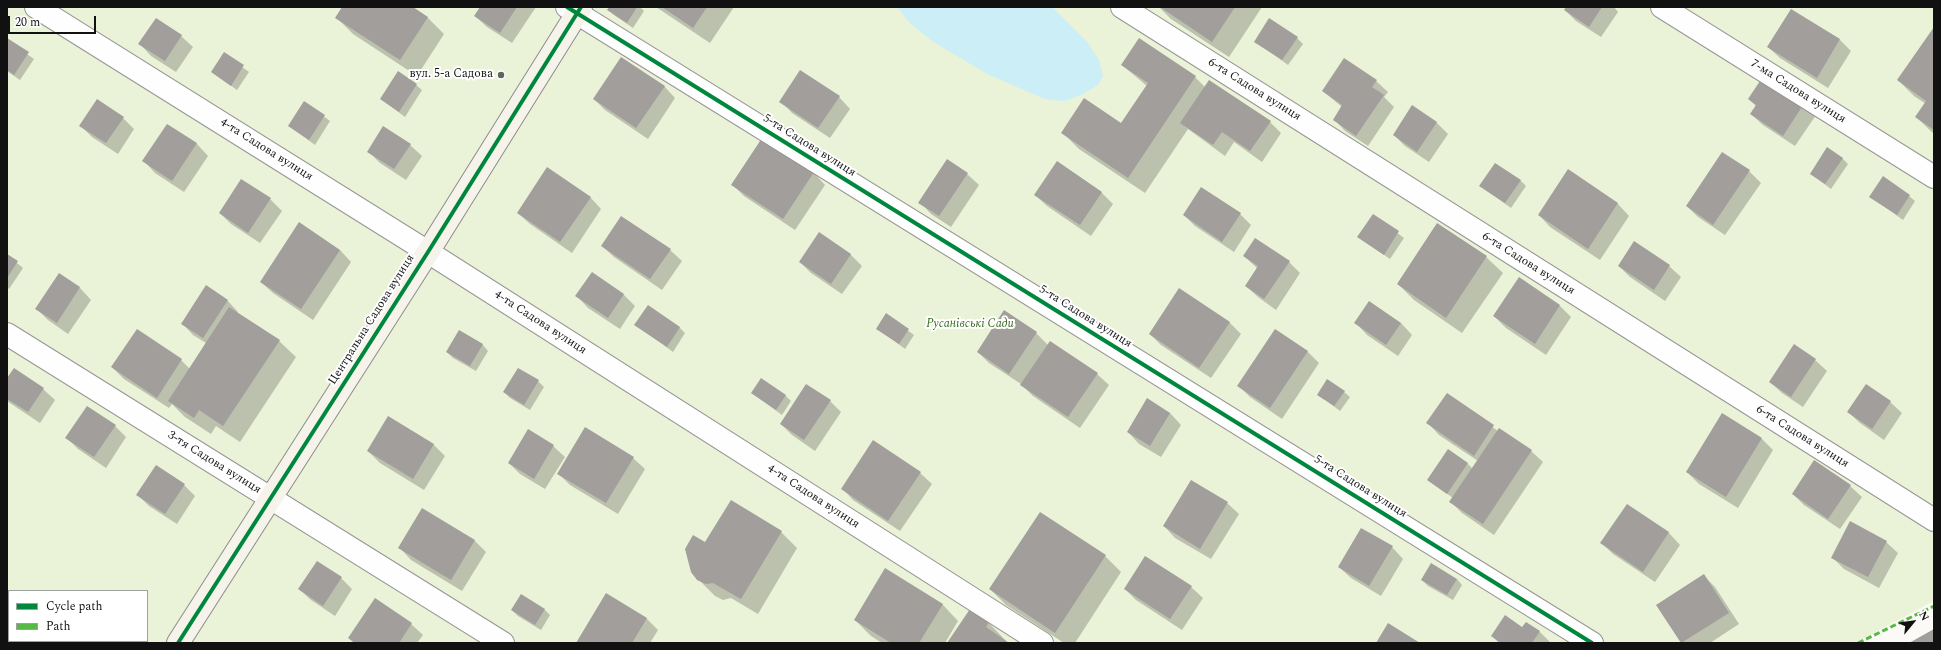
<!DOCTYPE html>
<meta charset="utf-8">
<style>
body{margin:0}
#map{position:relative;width:1941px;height:650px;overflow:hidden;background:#fcfaf7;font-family:Spectral,serif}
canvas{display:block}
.frame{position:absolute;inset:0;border:8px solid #111;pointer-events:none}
.legend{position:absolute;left:8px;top:590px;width:140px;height:52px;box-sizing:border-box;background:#fff;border:1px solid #a0a0a0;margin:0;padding:5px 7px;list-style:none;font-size:12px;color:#111}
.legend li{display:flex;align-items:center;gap:8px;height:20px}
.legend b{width:20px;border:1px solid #a0a0a0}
.north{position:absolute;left:1893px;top:602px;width:40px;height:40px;-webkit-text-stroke:3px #fff;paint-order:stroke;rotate:61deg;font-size:11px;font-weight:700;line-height:16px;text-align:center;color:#111}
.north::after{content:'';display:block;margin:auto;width:14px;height:18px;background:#111;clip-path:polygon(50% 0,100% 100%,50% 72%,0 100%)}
.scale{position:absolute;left:8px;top:16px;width:88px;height:18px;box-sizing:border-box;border:2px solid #111;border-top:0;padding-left:5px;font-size:12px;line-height:14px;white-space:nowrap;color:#111;-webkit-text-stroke:3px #fff;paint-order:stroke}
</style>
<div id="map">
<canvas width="1941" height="650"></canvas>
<div class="frame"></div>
<ul class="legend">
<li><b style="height:5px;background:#00873e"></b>Cycle path</li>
<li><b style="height:5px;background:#58b947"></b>Path</li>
</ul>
<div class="north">N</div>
<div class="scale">20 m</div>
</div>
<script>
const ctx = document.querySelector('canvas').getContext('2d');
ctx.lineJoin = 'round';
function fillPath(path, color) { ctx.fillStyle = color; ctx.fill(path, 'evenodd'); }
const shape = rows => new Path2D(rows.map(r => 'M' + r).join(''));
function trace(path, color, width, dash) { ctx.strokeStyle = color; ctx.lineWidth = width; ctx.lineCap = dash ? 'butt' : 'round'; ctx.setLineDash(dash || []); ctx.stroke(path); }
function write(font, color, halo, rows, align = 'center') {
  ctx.font = font + ' Spectral,serif'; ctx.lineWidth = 4; ctx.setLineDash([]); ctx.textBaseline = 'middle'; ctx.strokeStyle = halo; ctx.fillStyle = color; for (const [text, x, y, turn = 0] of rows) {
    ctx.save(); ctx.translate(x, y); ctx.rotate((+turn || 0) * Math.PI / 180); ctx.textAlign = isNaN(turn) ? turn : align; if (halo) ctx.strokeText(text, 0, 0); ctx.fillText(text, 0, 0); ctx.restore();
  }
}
const green = shape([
 [7,7,1934,7,1934,601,1855,643,7,643],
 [9,591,147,591,147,641,9,641]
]);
const water = shape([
 [897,7,1052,7,1087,42,1099,60,1103,76,1098,85,1081,95,1064,101,1045,99,987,74,932,41,910,23]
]);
const shadow = shape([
 [343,7,411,7,428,18,444,34,417,76,353,34,336,17],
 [481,7,536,7,512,43,487,27,475,16],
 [610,7,640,7,644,11,633,28,614,15,609,10],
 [656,7,734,7,710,43],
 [1159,7,1262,7,1229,57,1171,19],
 [1567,7,1614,7,1618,12,1601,37,1576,21,1565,10],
 [1791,10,1840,40,1851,51,1828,88,1780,58,1768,47],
 [1934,29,1934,134,1916,117,1926,104,1914,96,1898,80],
 [181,36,193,47,176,72,151,56,140,44],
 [1297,38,1303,44,1288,65,1255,41],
 [7,40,34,59,20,80,7,71],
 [224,54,249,72,237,90,212,72],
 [1122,65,1195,77,1205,87,1270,122,1281,133,1262,162,1234,142,1225,156,1188,129,1145,193,1079,149,1063,133,1121,124,1147,86],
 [1764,76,1816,115,1795,146,1763,125,1751,114,1756,106,1749,99],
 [1376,81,1388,92,1384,97,1394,107,1368,146,1345,131,1334,119,1342,107,1323,91],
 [416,85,422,90,405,117,381,99],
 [664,86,675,98,648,139,605,110,594,99],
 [839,97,850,109,830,138,792,113,781,101],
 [305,102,330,121,315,145,289,126],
 [1413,107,1437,123,1448,134,1429,162,1405,146,1394,135],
 [123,118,134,129,118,154,92,137,81,126],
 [168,125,197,144,208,156,184,192,155,173,144,161],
 [762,139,814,173,825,185,795,230,744,196,732,184],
 [410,145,422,156,406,180,380,163,368,151],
 [1842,158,1848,164,1831,189,1811,174],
 [1569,171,1618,204,1629,216,1600,260,1550,227,1539,215],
 [1749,171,1761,183,1725,235,1698,217,1687,206],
 [967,174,979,185,951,227,931,214,920,202],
 [1520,180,1526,186,1511,208,1480,186],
 [1101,192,1113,204,1091,236,1047,206,1035,195],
 [1909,196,1915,201,1903,220,1871,197],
 [590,197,601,209,572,253,530,224,518,213],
 [270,199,282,211,260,243,231,224,220,213],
 [1240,214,1251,225,1234,252,1195,226,1184,215],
 [1373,215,1404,238,1390,259,1358,237],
 [1635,243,1669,266,1681,277,1665,301,1630,277,1619,266],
 [602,246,670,250,682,261,662,290,614,257],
 [340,250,351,262,313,320,273,293,261,282],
 [850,254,862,266,842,294,811,273,800,262],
 [7,255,23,268,9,289,7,287],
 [1244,256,1289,262,1300,273,1276,310,1258,297,1246,286,1258,269],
 [1486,257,1503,273,1462,333,1414,300,1398,284],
 [592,273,624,295,635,306,620,329,588,308,577,296],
 [59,275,80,288,91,300,68,334,48,320,37,309],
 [1519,279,1560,306,1571,317,1546,355,1506,328,1494,316],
 [227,300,238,312,237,313,279,341,296,357,240,442,216,426,211,434,185,417,172,404,169,408,124,379,112,367,181,360,190,369,206,343,193,335,182,323],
 [886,315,914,335,905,349,877,328],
 [1229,322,1241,334,1211,378,1161,345,1150,334],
 [1356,323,1401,323,1412,335,1398,356,1367,335],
 [636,325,679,327,685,333,673,352],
 [1276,330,1308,352,1319,363,1282,419,1250,397,1239,386],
 [460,331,483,345,488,351,476,371,453,358,447,352],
 [1036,333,1048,345,1097,374,1109,385,1080,428,1033,396,1021,384,989,363,978,352],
 [1815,360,1827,371,1803,407,1782,393,1770,382],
 [518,369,538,381,544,387,530,410,510,398,504,392],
 [7,379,43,389,55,400,40,423,7,401],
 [1866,385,1890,402,1902,413,1884,440,1860,423,1848,412],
 [1344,392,1350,397,1340,411,1318,394],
 [752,393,786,396,791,401,782,415],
 [1447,394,1498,431,1531,451,1543,462,1494,535,1462,513,1451,502,1453,498,1428,480,1467,463,1473,469,1478,461,1439,435,1428,423],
 [1147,400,1170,413,1181,425,1161,457,1139,444,1128,432],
 [830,401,841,412,815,451,792,435,781,424],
 [1723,414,1762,439,1773,450,1738,508,1699,484,1687,472],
 [389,417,434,445,445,456,424,490,380,463,368,451],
 [115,426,126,437,106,468,78,449,67,438],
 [553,446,565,457,545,489,520,474,509,463],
 [633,458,645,469,618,514,570,485,559,474],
 [920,473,932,484,900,531,853,500,842,488],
 [184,485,195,496,177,524,149,506,138,495],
 [1850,486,1862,497,1840,529,1804,505,1793,494],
 [1227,503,1239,514,1211,559,1175,538,1164,526],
 [1627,505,1669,533,1680,545,1655,582,1613,554,1602,543],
 [781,532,797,548,758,614,731,598,723,600,715,596,698,579,705,544],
 [474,540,486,552,462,591,411,560,400,548],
 [1886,542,1898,553,1879,588,1844,569,1832,557],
 [1392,547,1403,559,1381,596,1351,578,1339,567],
 [1105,556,1121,572,1075,643,1064,643,1006,605,990,589],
 [1704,576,1715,587,1739,624,1710,643,1682,643,1658,605],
 [341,578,352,589,335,616,311,600,299,589],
 [1457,579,1462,585,1453,600,1428,586,1422,580],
 [1191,587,1203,598,1182,630,1136,600,1125,589],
 [942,604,958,621,945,643,882,643,871,636,855,620],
 [544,609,550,615,541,630,518,616,512,610],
 [646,618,658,630,650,643,577,643],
 [989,623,1008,643,948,643],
 [1526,623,1540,632,1551,643,1499,643,1492,636,1523,628],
 [411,624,423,635,417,643,354,643,349,638],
 [51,641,82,641,84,643,54,643]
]);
const building = shape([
 [342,7,413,7,428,17,400,60,335,18],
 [480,7,517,7,500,33,474,16],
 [609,7,637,7,627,23,607,10],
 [662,7,707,7,693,28],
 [1160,7,1235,7,1212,42],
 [1566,7,1602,7,1589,27,1564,10],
 [1791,9,1840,39,1817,78,1767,47],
 [156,18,182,35,165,61,138,44],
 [1269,18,1298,37,1282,60,1254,42],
 [1934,27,1934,130,1915,117,1926,101,1897,80],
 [7,38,29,52,14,75,7,70],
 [1139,38,1196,76,1128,178,1061,133,1084,98,1121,123,1148,83,1121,65],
 [224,52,244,65,231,86,211,72],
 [621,57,665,86,636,128,593,99],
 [1344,58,1377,80,1372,87,1384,95,1356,136,1333,120,1342,105,1322,91],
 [800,70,840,96,818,128,779,102],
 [398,71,417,84,399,112,380,99],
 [1764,75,1805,102,1783,136,1750,114,1756,105,1748,99],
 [1209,80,1271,121,1250,151,1222,132,1213,145,1180,123],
 [97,99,124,117,106,143,79,126],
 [304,101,325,115,309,140,288,126],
 [1412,105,1437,122,1417,152,1393,135],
 [167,124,197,143,172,181,142,161],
 [383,126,411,144,394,169,367,152],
 [762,138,814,172,783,219,731,185],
 [1827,147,1843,158,1825,184,1810,174],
 [1722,152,1750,170,1713,225,1686,206],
 [947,159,968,173,939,216,918,203],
 [1057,161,1102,192,1080,225,1034,195],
 [1495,163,1521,180,1505,203,1479,186],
 [547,167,591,197,560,242,517,213],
 [1568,169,1618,203,1588,249,1538,215],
 [1883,176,1910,195,1897,215,1869,197],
 [241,179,271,198,248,233,219,213],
 [1201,187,1241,213,1222,242,1183,215],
 [1373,214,1399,231,1384,255,1357,237],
 [621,216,671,249,650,279,601,246],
 [299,222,340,250,301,309,260,282],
 [1437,223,1487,256,1446,318,1397,284],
 [819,232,851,254,831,284,799,262],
 [1255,238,1290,261,1264,299,1245,286,1258,266,1243,256],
 [1634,241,1670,265,1654,290,1618,266],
 [7,254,18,261,7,278],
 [592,272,624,294,608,318,575,296],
 [59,273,80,287,57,323,35,309],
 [1519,277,1560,305,1535,344,1493,316],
 [206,285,228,300,203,338,181,324],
 [1179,288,1230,322,1199,368,1149,334],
 [1369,301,1401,323,1386,345,1354,323],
 [648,305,680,327,667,347,634,325],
 [229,307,280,340,223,426,199,410,194,418,168,401],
 [1004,310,1037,332,1009,374,977,352],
 [886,313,909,329,899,344,876,329],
 [137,329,182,359,157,398,111,367],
 [1275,329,1308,351,1270,408,1237,386],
 [459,330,483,344,470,366,446,352],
 [1050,341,1098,373,1068,417,1020,385],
 [1794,344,1816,359,1791,397,1769,382],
 [14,368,44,388,28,412,7,399,7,378],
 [518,368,539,380,524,405,503,392],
 [761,378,786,395,776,410,751,393],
 [1327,379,1345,391,1334,406,1317,395],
 [806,384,831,400,804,440,780,424],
 [1866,384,1891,401,1872,429,1847,412],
 [1447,393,1494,425,1474,456,1426,423],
 [1147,398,1170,413,1150,446,1127,432],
 [87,406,116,425,94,457,65,438],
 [1722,413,1762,438,1726,497,1686,472],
 [388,416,434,444,413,479,367,451],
 [585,427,634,457,606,503,557,474],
 [1499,428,1532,450,1483,524,1449,502],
 [528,429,554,445,534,479,508,463],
 [873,440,921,472,888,521,841,489],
 [1448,449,1468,463,1447,494,1427,480],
 [1814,460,1851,485,1828,519,1792,494],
 [156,465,185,484,165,514,136,495],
 [1191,480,1228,502,1200,549,1163,526],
 [731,500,782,531,741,599,713,583,706,584,697,580,691,572,685,549,693,535,705,542],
 [1627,504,1669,532,1643,572,1600,543],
 [422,508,475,540,451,580,398,548],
 [1040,512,1106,555,1055,633,989,589],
 [1850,521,1887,541,1868,577,1831,558],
 [1361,528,1393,546,1369,586,1338,567],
 [1145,556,1192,586,1170,619,1124,589],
 [317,561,342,577,323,606,298,589],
 [1431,563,1457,579,1447,595,1421,580],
 [885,568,943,604,919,643,891,643,854,620],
 [1704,574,1729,613,1681,643,1656,605],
 [606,593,647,618,632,643,576,643],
 [521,594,545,609,535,625,511,610],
 [375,598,412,623,399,643,355,643,348,638],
 [970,609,989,622,986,627,1009,643,947,643],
 [1505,615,1522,627,1526,622,1540,631,1532,643,1501,643,1491,636],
 [1388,623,1420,643,1376,643],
 [1934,629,1934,643,1909,643],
 [53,641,80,641,78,643,56,643]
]);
const street = shape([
 [36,7,428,252,1042,643],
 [567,7,1592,643],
 [1122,7,1934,520],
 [1662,7,1934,177],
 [7,334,503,643]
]);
const secondary = shape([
 [178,643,428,252,581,7]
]);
const quiet = shape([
 [1858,643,1934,606]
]);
const cycleway = shape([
 [567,7,1592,643],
 [178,643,428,252,581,7]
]);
const markers = [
 [501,75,4,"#636362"]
];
const poiNames = [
 ["вул. 5-а Садова",493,75]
];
const streetNames = [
 ["6-та Садова вулиця",1254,90,32],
 ["7-ма Садова вулиця",1798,92,32],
 ["5-та Садова вулиця",809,146,32],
 ["4-та Садова вулиця",266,150,32],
 ["6-та Садова вулиця",1528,264,32],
 ["5-та Садова вулиця",1085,317,32],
 ["Центральна Садова вулиця",372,320,-58],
 ["4-та Садова вулиця",540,323,33],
 ["6-та Садова вулиця",1802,437,32],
 ["3-тя Садова вулиця",214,463,32],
 ["5-та Садова вулиця",1360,487,32],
 ["4-та Садова вулиця",813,497,33]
];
const parkNames = [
 ["Русанівські Сади",970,325]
];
fillPath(green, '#eaf2d7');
fillPath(water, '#cceef7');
fillPath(shadow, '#0003');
fillPath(building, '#a19e9c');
trace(street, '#979695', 24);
trace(secondary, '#8d8d8b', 24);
trace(street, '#fffefe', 22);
trace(secondary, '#f6f3eb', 22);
trace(quiet, '#58b947', 3, [6, 3]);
trace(cycleway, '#00873e', 4);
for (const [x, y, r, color] of markers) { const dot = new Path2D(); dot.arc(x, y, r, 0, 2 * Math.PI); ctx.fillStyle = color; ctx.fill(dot); trace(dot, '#fff', 1.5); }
write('12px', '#111', '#fff', poiNames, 'right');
write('12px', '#111', '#fff', streetNames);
write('italic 12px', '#396b1f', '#fff', parkNames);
</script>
